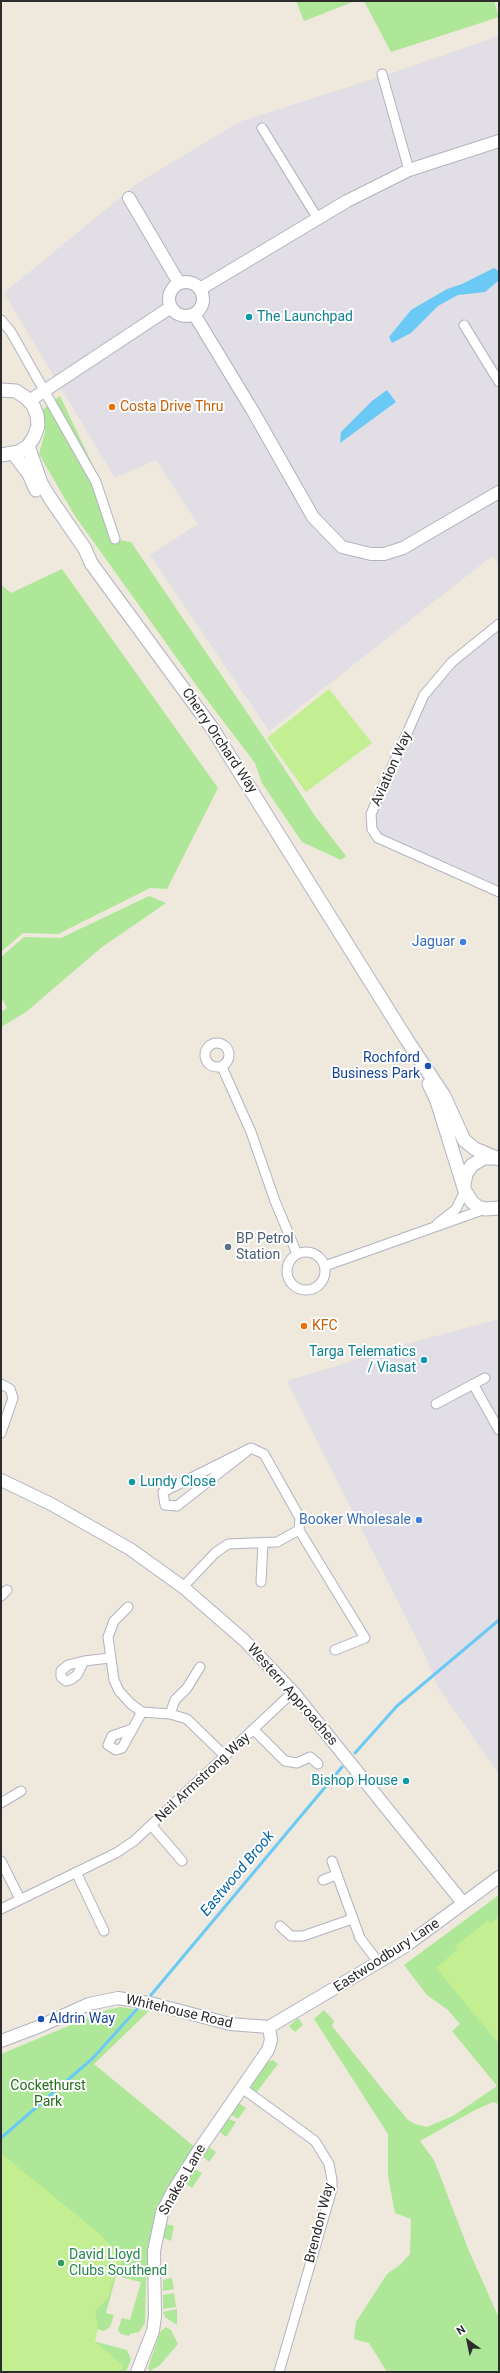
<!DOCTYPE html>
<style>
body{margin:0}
#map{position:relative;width:500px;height:2373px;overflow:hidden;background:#eee8dd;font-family:Roboto,sans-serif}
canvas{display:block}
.frame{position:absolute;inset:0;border:2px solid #2c2c2c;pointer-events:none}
.north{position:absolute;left:448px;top:2321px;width:40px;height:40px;-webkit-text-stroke:3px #fff;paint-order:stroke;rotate:327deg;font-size:11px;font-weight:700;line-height:16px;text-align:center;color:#2c2c2c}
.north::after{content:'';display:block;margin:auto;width:14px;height:18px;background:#2c2c2c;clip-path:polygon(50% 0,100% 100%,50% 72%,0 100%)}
</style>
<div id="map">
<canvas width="500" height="2373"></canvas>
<div class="frame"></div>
<div class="north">N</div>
</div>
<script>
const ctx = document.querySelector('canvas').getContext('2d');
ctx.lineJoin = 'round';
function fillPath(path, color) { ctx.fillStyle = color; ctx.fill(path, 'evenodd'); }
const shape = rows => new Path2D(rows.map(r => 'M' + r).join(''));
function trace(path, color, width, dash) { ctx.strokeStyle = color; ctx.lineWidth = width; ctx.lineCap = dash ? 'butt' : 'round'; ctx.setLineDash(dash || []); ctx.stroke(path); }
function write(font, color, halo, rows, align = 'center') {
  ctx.font = font + ' Roboto,sans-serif'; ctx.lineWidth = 4; ctx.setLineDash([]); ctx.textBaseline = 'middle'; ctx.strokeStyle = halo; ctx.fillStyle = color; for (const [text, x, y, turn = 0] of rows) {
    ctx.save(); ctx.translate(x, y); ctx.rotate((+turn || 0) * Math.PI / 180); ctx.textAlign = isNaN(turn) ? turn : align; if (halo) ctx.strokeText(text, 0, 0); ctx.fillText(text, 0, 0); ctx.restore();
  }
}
const industrial = shape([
 [499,36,499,564,492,556,269,731,150,555,198,524,156,460,115,478,4,293,138,183,239,122,398,71],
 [499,624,499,892,378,838,371,814,424,695,452,662],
 [499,1319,499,1774,438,1687,426,1657,287,1381,407,1344]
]);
const green = shape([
 [296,1,355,1,304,21],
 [364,1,494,1,499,17,391,52],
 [60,396,97,474,93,486,109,538,131,542,269,745,315,816,346,856,341,860,302,842,262,783,255,763,204,696,75,516,39,454,45,432,41,411],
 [62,569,218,788,167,889,150,888,58,934,23,933,1,952,1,585,11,593],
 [149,896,166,903,102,947,26,1012,1,1027,1,1012,7,1008,1,997,1,957,24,937,61,938],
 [499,1895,499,2104,493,2102,475,2110,420,2141,434,2160,469,2251,499,2318,499,2372,387,2372,369,2343,354,2339,356,2322,387,2274,400,2265,410,2254,411,2219,395,2213,388,2176,388,2134,314,2019,324,2010,334,2021,332,2026,383,2090,408,2120,415,2124,427,2127,453,2116,497,2086,452,2031,460,2024,448,2010,427,1995,404,1965],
 [120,2007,149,2011,94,2064,196,2148,150,2243,146,2281,145,2323,139,2332,130,2334,129,2336,121,2334,118,2330,122,2318,130,2320,141,2282,116,2276,106,2313,114,2315,110,2327,104,2331,89,2327,1,2241,1,2054,107,2010],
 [298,2018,303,2025,295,2032,289,2026],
 [273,2060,278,2064,256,2093,251,2088,252,2083,267,2062],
 [237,2102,246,2108,238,2119,231,2115],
 [227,2118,236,2122,226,2137,219,2131],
 [209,2147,216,2152,209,2162,203,2157],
 [194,2169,202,2173,192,2188,185,2183],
 [166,2224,174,2226,171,2241,162,2237],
 [172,2278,174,2289,163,2291,163,2280],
 [174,2293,176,2307,163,2309,163,2295],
 [177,2309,177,2325,165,2317,163,2312],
 [166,2327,171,2330,178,2344,160,2365,150,2371,148,2368,160,2332],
 [81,2338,127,2350,131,2359,126,2372,117,2372]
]);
const pitch = shape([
 [329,689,372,743,306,792,267,738],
 [499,1916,499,2044,436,1968,457,1950,455,1947,488,1920,491,1923],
 [3,2155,101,2235,123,2260,115,2273,108,2298,95,2311,98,2329,95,2342,124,2366,119,2372,1,2372,1,2157]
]);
const water = shape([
 [494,268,499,271,498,281,485,292,458,295,438,306,411,333,392,343,389,337,411,310,447,289,462,284],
 [387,390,396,402,340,443,341,432,372,401]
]);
const stream = shape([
 [355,1753,397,1706,499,1620],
 [151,1995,342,1767],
 [1,2138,93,2058,138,2008]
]);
const minor = shape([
 [382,74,409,170],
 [262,128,318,219],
 [1,320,11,332,96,482,115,539],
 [464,325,499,382],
 [499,624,452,662,424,695,371,814,372,829,378,838,499,892],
 '205 1055a12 12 0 1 1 24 0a12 12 0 1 1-24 0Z',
 [222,1067,251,1132,275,1201,297,1254],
 [437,1224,456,1209,465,1191],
 '287 1271a19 19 0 1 1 38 0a19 19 0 1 1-38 0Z',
 [325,1266,485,1209],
 [1,1384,10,1389,13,1398,1,1433],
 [473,1384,499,1430],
 [436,1404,485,1378],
 [251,1448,177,1506,165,1505,163,1492,251,1448,264,1454,300,1518,299,1530,365,1638,335,1650],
 [261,1582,263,1543],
 [183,1587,215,1553,228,1544,277,1542,299,1530],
 [1,1596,7,1590],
 [128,1607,114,1621,108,1637,114,1680,119,1691,131,1704,142,1712,170,1714,187,1719,225,1756],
 [84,1661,68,1665,61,1671,61,1677,66,1681,70,1680,77,1675,84,1661,110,1658],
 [170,1714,175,1700,187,1688,200,1667],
 [132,1729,112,1736,108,1745,116,1750,122,1748,142,1712],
 [254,1730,285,1761,297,1763,310,1757,318,1764],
 [1,1803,21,1791],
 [152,1826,182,1861],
 [1,1861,20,1899],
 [332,1861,360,1938,379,1963],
 [76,1872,104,1931],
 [323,1880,336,1875],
 [1,1909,116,1853,134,1841,293,1692],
 [280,1926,291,1936,303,1936,352,1919],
 [242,2088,315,2141,329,2164,332,2180,332,2189,279,2372]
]);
const tertiary = shape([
 [129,198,179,283],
 '169 299a17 17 0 1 1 34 0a17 17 0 1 1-34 0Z',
 [200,289,347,201,409,170,499,141],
 [194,314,254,413,313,517,342,547,371,554,384,554,403,548,499,492],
 [29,401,171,307],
 [1,1480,51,1504,130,1549,183,1587,245,1641,293,1692,463,1903],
 [1,2041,38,2027,89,2004,118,1998,154,2004,230,2024,269,2027,404,1947,499,1877],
 [137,2372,153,2331,155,2316,154,2251,162,2213,172,2193,199,2150,268,2050,271,2040,269,2027]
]);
const secondary = shape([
 [1,390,16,391,25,397,33,405,37,415,38,426,34,437,28,446,19,452,1,455],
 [28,446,41,483,50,498,85,549,91,563,212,728,407,1040,444,1096,464,1140,475,1149,499,1159],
 [14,454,29,474,36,490],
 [429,1084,437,1101,465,1191,472,1202,478,1207,485,1209,499,1208],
 [464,1185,466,1174,472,1165,484,1158,494,1158]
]);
const markers = [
 [249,317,4,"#0f9aa8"],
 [112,407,4,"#e8710a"],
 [463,942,4,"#3f7fe0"],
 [428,1066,4,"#1a4fb4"],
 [228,1247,4,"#5c6f8a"],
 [304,1326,4,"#e8710a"],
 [424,1360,4,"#0f9aa8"],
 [132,1482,4,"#0f9aa8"],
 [419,1520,4,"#3f7fe0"],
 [406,1781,4,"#0f9aa8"],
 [41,2019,4,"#1a4fb4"],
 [61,2263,4,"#2e9e5b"]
];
const cultureNames = [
 ["The Launchpad",257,317],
 ["Targa Telematics",416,1352,"right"],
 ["/ Viasat",416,1368,"right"],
 ["Lundy Close",140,1482],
 ["Bishop House",398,1781,"right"]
];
const foodNames = [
 ["Costa Drive Thru",120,407],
 ["KFC",312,1326]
];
const streetNames = [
 ["Cherry Orchard Way",219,741,56],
 ["Aviation Way",392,769,-66],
 ["Western Approaches",292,1695,49],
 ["Neil Armstrong Way",203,1778,-43],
 ["Eastwoodbury Lane",387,1956,-33],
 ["Whitehouse Road",179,2012,13],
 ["Snakes Lane",183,2180,-60],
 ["Brendon Way",320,2223,-76]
];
const shopNames = [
 ["Jaguar",455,942],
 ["Booker Wholesale",411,1520]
];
const transitNames = [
 ["Rochford",420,1058],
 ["Business Park",420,1074],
 ["Aldrin Way",49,2019,"left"]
];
const serviceNames = [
 ["BP Petrol",236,1239],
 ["Station",236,1255]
];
const parkNames = [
 ["Cockethurst",48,2086],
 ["Park",48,2102]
];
const leisureNames = [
 ["David Lloyd",69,2255],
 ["Clubs Southend",69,2271]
];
const waterNames = [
 ["Eastwood Brook",238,1874,-50]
];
fillPath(industrial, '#e1dee6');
fillPath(green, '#aee797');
fillPath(pitch, '#c3ef92');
fillPath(water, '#6bcaf5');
trace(stream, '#6bcaf5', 3);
trace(minor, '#b1b3c0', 11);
trace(tertiary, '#b1b3c0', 14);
trace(secondary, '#b1b3c0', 15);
trace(minor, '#fff', 9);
trace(tertiary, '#fff', 12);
trace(secondary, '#fff', 13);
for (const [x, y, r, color] of markers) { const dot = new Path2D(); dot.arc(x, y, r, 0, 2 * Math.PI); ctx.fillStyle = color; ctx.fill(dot); trace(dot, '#fff', 1.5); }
write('14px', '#0d838f', '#fff', cultureNames, 'left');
write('14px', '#c56008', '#fff', foodNames, 'left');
write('14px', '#2c2c2c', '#fff', streetNames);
write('14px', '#366cbe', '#fff', shopNames, 'right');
write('14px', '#164399', '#fff', transitNames, 'right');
write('14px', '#4e5e75', '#fff', serviceNames, 'left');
write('14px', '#246e16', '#fff', parkNames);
write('14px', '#27864d', '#fff', leisureNames, 'left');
write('italic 15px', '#0667a5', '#fff', waterNames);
</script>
